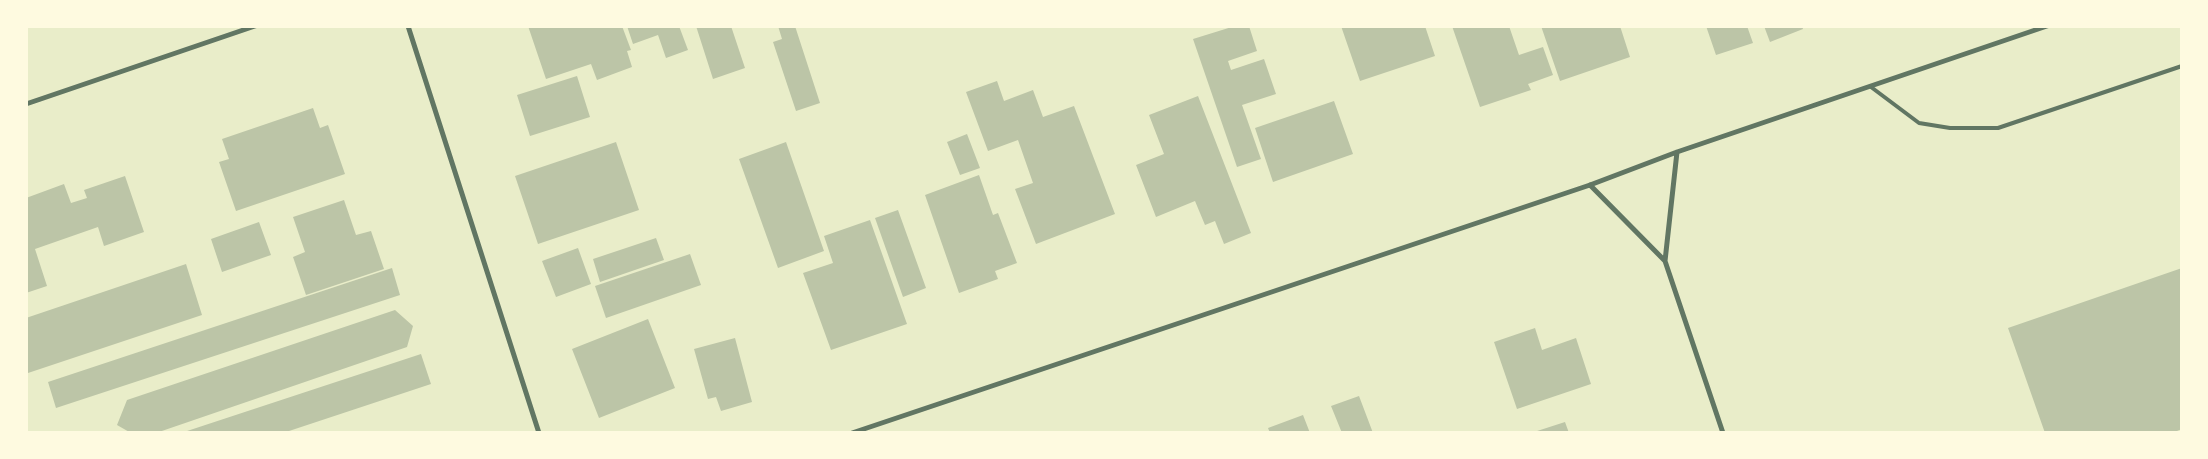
<!DOCTYPE html>
<style>
body{margin:0}
#map{position:relative;width:2208px;height:459px;overflow:hidden;background:#e9edc9;font-family:Signika,sans-serif}
canvas{display:block}
.frame{position:absolute;inset:0;border:28px solid #fefae0;pointer-events:none}
</style>
<div id="map">
<canvas width="2208" height="459"></canvas>
<div class="frame"></div>
</div>
<script>
const ctx = document.querySelector('canvas').getContext('2d');
ctx.lineJoin = 'round';
function fillPath(path, color) { ctx.fillStyle = color; ctx.fill(path, 'evenodd'); }
const shape = rows => new Path2D(rows.map(r => 'M' + r).join(''));
function trace(path, color, width, dash) { ctx.strokeStyle = color; ctx.lineWidth = width; ctx.lineCap = dash ? 'butt' : 'round'; ctx.setLineDash(dash || []); ctx.stroke(path); }
const building = shape([
 [528,26,622,26,631,50,627,51,632,67,597,80,591,64,546,79],
 [627,26,679,26,688,50,666,58,658,35,633,44],
 [696,26,731,26,745,68,713,79],
 [778,26,795,26,820,103,796,111,773,42,782,39],
 [1235,26,1249,26,1257,51,1228,61,1231,70,1264,59,1276,94,1242,105,1261,159,1237,167,1193,39],
 [1341,26,1425,26,1435,56,1360,81],
 [1452,26,1509,26,1519,55,1543,47,1553,75,1528,84,1531,90,1480,107],
 [1541,26,1620,26,1630,57,1560,81],
 [1706,26,1747,26,1753,43,1716,55],
 [1764,26,1802,26,1803,29,1770,42],
 [577,76,590,117,530,136,517,95],
 [997,81,1004,101,1033,90,1043,117,1074,106,1115,214,1036,244,1015,189,1033,183,1018,140,988,151,966,92],
 [1198,96,1251,233,1224,244,1215,221,1205,225,1195,201,1156,217,1136,165,1164,154,1149,115],
 [1334,101,1353,154,1273,182,1255,128],
 [313,108,320,128,328,125,345,174,236,211,219,162,229,159,222,139],
 [967,134,980,168,960,175,947,142],
 [616,142,639,210,538,244,515,176],
 [786,142,824,251,778,268,739,159],
 [979,175,993,215,998,213,1017,263,995,271,998,279,959,293,925,195],
 [125,176,144,232,104,246,98,227,35,249,47,286,26,293,26,198,64,184,71,203,87,198,84,190],
 [344,200,356,235,371,231,384,269,306,295,293,257,305,252,293,217],
 [898,210,926,288,903,297,875,218],
 [870,220,907,324,831,350,803,273,833,263,824,236],
 [259,222,271,255,222,272,211,239],
 [656,238,664,260,600,282,593,259],
 [578,248,591,284,556,297,542,261],
 [690,254,701,285,606,318,595,286],
 [186,264,202,315,28,373,26,366,26,318],
 [392,268,400,295,56,408,48,382],
 [2182,268,2182,429,2172,433,2045,433,2008,328],
 [395,310,413,326,407,347,156,433,131,433,117,425,127,400],
 [648,319,675,388,599,418,572,349],
 [1535,328,1542,350,1576,338,1591,384,1517,409,1494,342],
 [735,338,752,402,721,411,716,397,708,399,694,349],
 [421,354,431,384,283,433,181,433],
 [1359,396,1373,433,1342,433,1331,406],
 [1303,415,1310,433,1270,433,1268,428],
 [1565,422,1569,433,1534,433,1534,432]
]);
const service = shape([
 [1871,87,1919,123,1950,128,1998,128,2182,66]
]);
const minor = shape([
 [408,26,539,433],
 [26,104,255,26],
 [1677,152,1665,261,1723,433],
 [1590,185,1665,261],
 [852,433,1590,185,1677,152,2047,26]
]);
fillPath(building, '#bcc5a7');
trace(service, '#617663', 4);
trace(minor, '#617663', 5);
</script>
